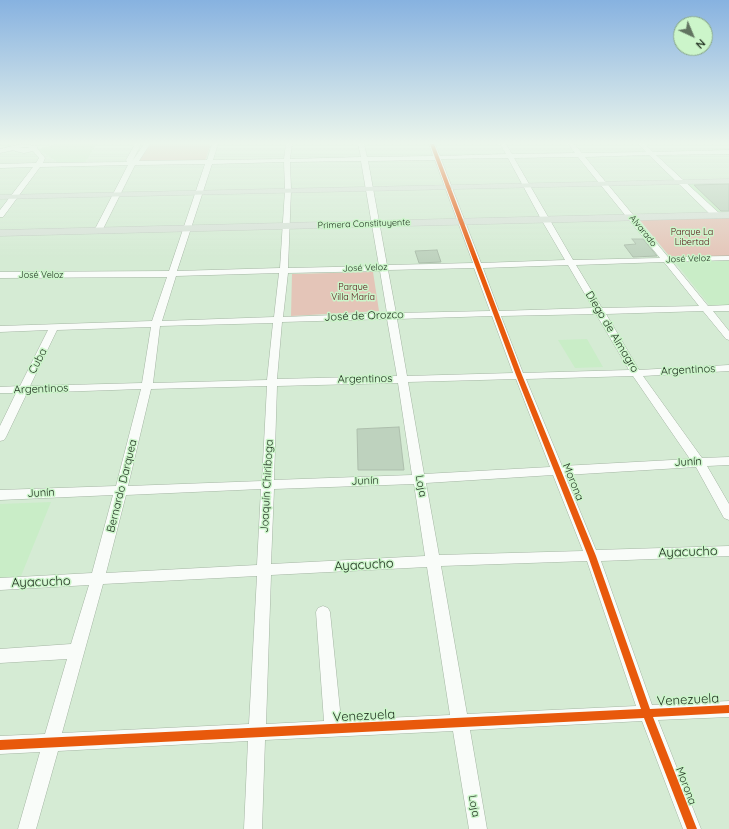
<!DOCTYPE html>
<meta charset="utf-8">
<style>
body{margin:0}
#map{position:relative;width:729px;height:829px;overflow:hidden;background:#d5ebd4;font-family:Quicksand,sans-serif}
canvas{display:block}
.north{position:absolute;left:673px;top:16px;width:40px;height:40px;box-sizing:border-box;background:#ccf5ca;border:1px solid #88a787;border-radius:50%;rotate:136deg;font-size:11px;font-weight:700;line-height:16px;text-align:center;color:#223222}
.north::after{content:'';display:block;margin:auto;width:14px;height:18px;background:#617360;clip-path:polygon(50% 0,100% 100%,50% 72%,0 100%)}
</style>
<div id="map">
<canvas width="729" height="829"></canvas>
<div class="north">N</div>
</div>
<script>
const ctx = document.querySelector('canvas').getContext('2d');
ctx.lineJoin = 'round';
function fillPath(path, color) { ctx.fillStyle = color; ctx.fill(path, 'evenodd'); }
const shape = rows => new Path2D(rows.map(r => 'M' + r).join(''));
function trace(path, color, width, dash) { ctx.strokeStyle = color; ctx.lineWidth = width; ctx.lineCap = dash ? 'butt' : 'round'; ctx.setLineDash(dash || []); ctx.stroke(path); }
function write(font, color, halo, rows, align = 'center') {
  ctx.font = font + ' Quicksand,sans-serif'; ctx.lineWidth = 3; ctx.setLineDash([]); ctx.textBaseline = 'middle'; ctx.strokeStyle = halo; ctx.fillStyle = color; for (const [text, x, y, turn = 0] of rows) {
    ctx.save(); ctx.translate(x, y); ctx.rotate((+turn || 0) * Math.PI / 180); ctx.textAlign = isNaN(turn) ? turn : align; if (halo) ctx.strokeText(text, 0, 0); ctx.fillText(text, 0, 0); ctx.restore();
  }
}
const built = shape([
 [56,144,97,144,84,164,60,164,38,149],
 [729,182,729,215,720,215,687,183],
 [729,261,729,306,710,306,675,262],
 [587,339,603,367,575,368,558,340],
 [51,502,21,576,0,578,0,504]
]);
const green = shape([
 [146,144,211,144,205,161,136,163],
 [729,217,729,256,670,257,639,219],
 [373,272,379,311,291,316,292,274]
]);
const building = shape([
 [729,184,729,211,721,211,694,185,729,184],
 [632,239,643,239,657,256,633,257,624,245,636,244,632,239],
 [437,250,441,262,419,263,415,251,437,250],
 [399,427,404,470,358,470,357,429,399,427]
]);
const minor = shape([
 [21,144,37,146,37,148,45,158,43,163,127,162,126,160,135,144,141,144,133,160,144,144,150,144,139,161,207,160,212,144,218,144,213,160,284,159,286,144,292,144,290,159,361,157,358,144,364,144,367,157,433,156,429,144,435,144,440,156,506,154,500,144,506,144,512,154,575,153,568,144,574,144,582,153,646,152,638,144,645,144,653,152,729,150,729,154,656,155,720,214,721,216,717,218,714,218,649,155,585,157,668,257,729,256,729,260,672,262,708,306,729,305,729,311,713,311,729,331,729,340,726,339,703,311,606,314,639,370,729,365,729,371,643,376,702,458,729,457,729,465,707,466,729,504,729,520,724,518,696,467,565,475,596,550,729,546,729,556,601,561,652,705,729,701,729,717,658,720,701,829,683,829,642,721,470,730,487,829,469,829,453,731,265,740,262,829,244,829,248,741,58,751,36,829,18,829,40,752,0,754,0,736,45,734,67,659,0,663,0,649,71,644,89,585,0,590,0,578,92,573,113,495,0,500,0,490,116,486,141,389,27,393,6,437,4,440,0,441,0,426,16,393,0,393,0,387,20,386,48,330,0,332,0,326,152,321,167,277,0,278,0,272,169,271,205,164,135,165,103,229,99,231,95,229,128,165,40,167,3,217,0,217,0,210,33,167,0,168,0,164,36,163,39,158,33,151,24,153,15,151,14,150,0,153,0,149,21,144],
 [26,147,30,148,19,148,26,147],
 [578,157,660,258,573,260,514,158,578,157],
 [508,158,541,219,565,260,481,263,441,159,508,158],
 [435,160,473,263,387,265,368,161,435,160],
 [361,161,379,266,288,268,291,190,290,162,361,161],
 [284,162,285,190,280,268,177,271,212,164,284,162],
 [664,262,699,306,602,308,576,265,664,262],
 [568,265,593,308,499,311,483,268,568,265],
 [474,268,490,311,396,313,388,270,474,268],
 [380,271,387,313,283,317,288,273,380,271],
 [279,273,274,317,162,321,176,276,279,273],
 [596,314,629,370,523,373,501,316,596,314],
 [492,316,513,373,407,376,397,319,492,316],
 [387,319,397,376,277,379,282,322,387,319],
 [273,323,267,380,153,383,160,326,273,323],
 [151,327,142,383,30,386,57,330,151,327],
 [633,376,690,459,562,466,526,379,633,376],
 [516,379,550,467,424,474,408,382,516,379],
 [398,383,412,475,274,480,277,386,398,383],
 [267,386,262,481,128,486,151,389,267,386],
 [553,475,583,551,439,555,426,483,553,475],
 [414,484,425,556,271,564,274,489,414,484],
 [261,489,257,565,106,573,126,495,261,489],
 [587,561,636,706,467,714,441,566,587,561],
 [427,567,450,715,341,720,330,612,328,608,323,606,318,608,316,612,324,721,266,724,271,575,427,567],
 [257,576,249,724,62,733,103,584,257,576]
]);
const major = shape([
 [729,179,729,183,0,199,0,195,729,179],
 [729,212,729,218,0,236,0,230,729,212]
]);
const cycleway = shape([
 [430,144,434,144,522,375,596,556,650,709,729,705,729,713,653,717,697,829,687,829,644,718,0,750,0,740,641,709,588,556,516,375,430,144]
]);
const farStreetnames = [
 ["Primera Constituyente",364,224,-2],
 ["Alvarado",643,231,51],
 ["José Veloz",688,259,-2],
 ["José Veloz",365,268,-2],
 ["José Veloz",41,275]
];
const farParknames = [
 ["Parque La",692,232],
 ["Libertad",692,242],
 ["Parque",353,287],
 ["Villa María",353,297]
];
const streetNames = [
 ["José de Orozco",364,316,-2],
 ["Diego de Almagro",612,332,59],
 ["Cuba",38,361,-63],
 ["Argentinos",688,370,-3],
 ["Argentinos",365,379,-1],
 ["Argentinos",41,389,-2],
 ["Junín",688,462,-3],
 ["Junín",365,481,-2],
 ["Morona",573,482,68],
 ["Bernardo Darquea",122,486,-76],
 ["Joaquín Chiriboga",267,486,-87],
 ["Loja",421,486,80],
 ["Junín",41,493,-3],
 ["Morona",686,786,69],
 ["Loja",474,806,80]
];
const nearStreetnames = [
 ["Ayacucho",688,552,-2],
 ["Ayacucho",364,565,-3],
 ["Ayacucho",41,582,-2],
 ["Venezuela",688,700,-3],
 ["Venezuela",364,716,-3]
];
fillPath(built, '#c9edc7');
fillPath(green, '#e4c5b8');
fillPath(building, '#bed2be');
trace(building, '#adbeac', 1);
trace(minor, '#a4b5a3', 1);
trace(major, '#c0cbc0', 1);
fillPath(minor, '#f9fcf9');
fillPath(major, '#d8e2d8');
fillPath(cycleway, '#e8590c');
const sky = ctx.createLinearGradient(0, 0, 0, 260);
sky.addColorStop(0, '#87b2e0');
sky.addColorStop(0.55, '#ecf6ec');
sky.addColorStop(1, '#ecf6ec00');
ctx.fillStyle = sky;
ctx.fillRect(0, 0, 729, 260);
write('9px', '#223222', '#ccf5ca', farStreetnames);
write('9px', '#530e11', '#ccf5ca', farParknames);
write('11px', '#223222', '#ccf5ca', streetNames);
write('13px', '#223222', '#ccf5ca', nearStreetnames);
</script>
